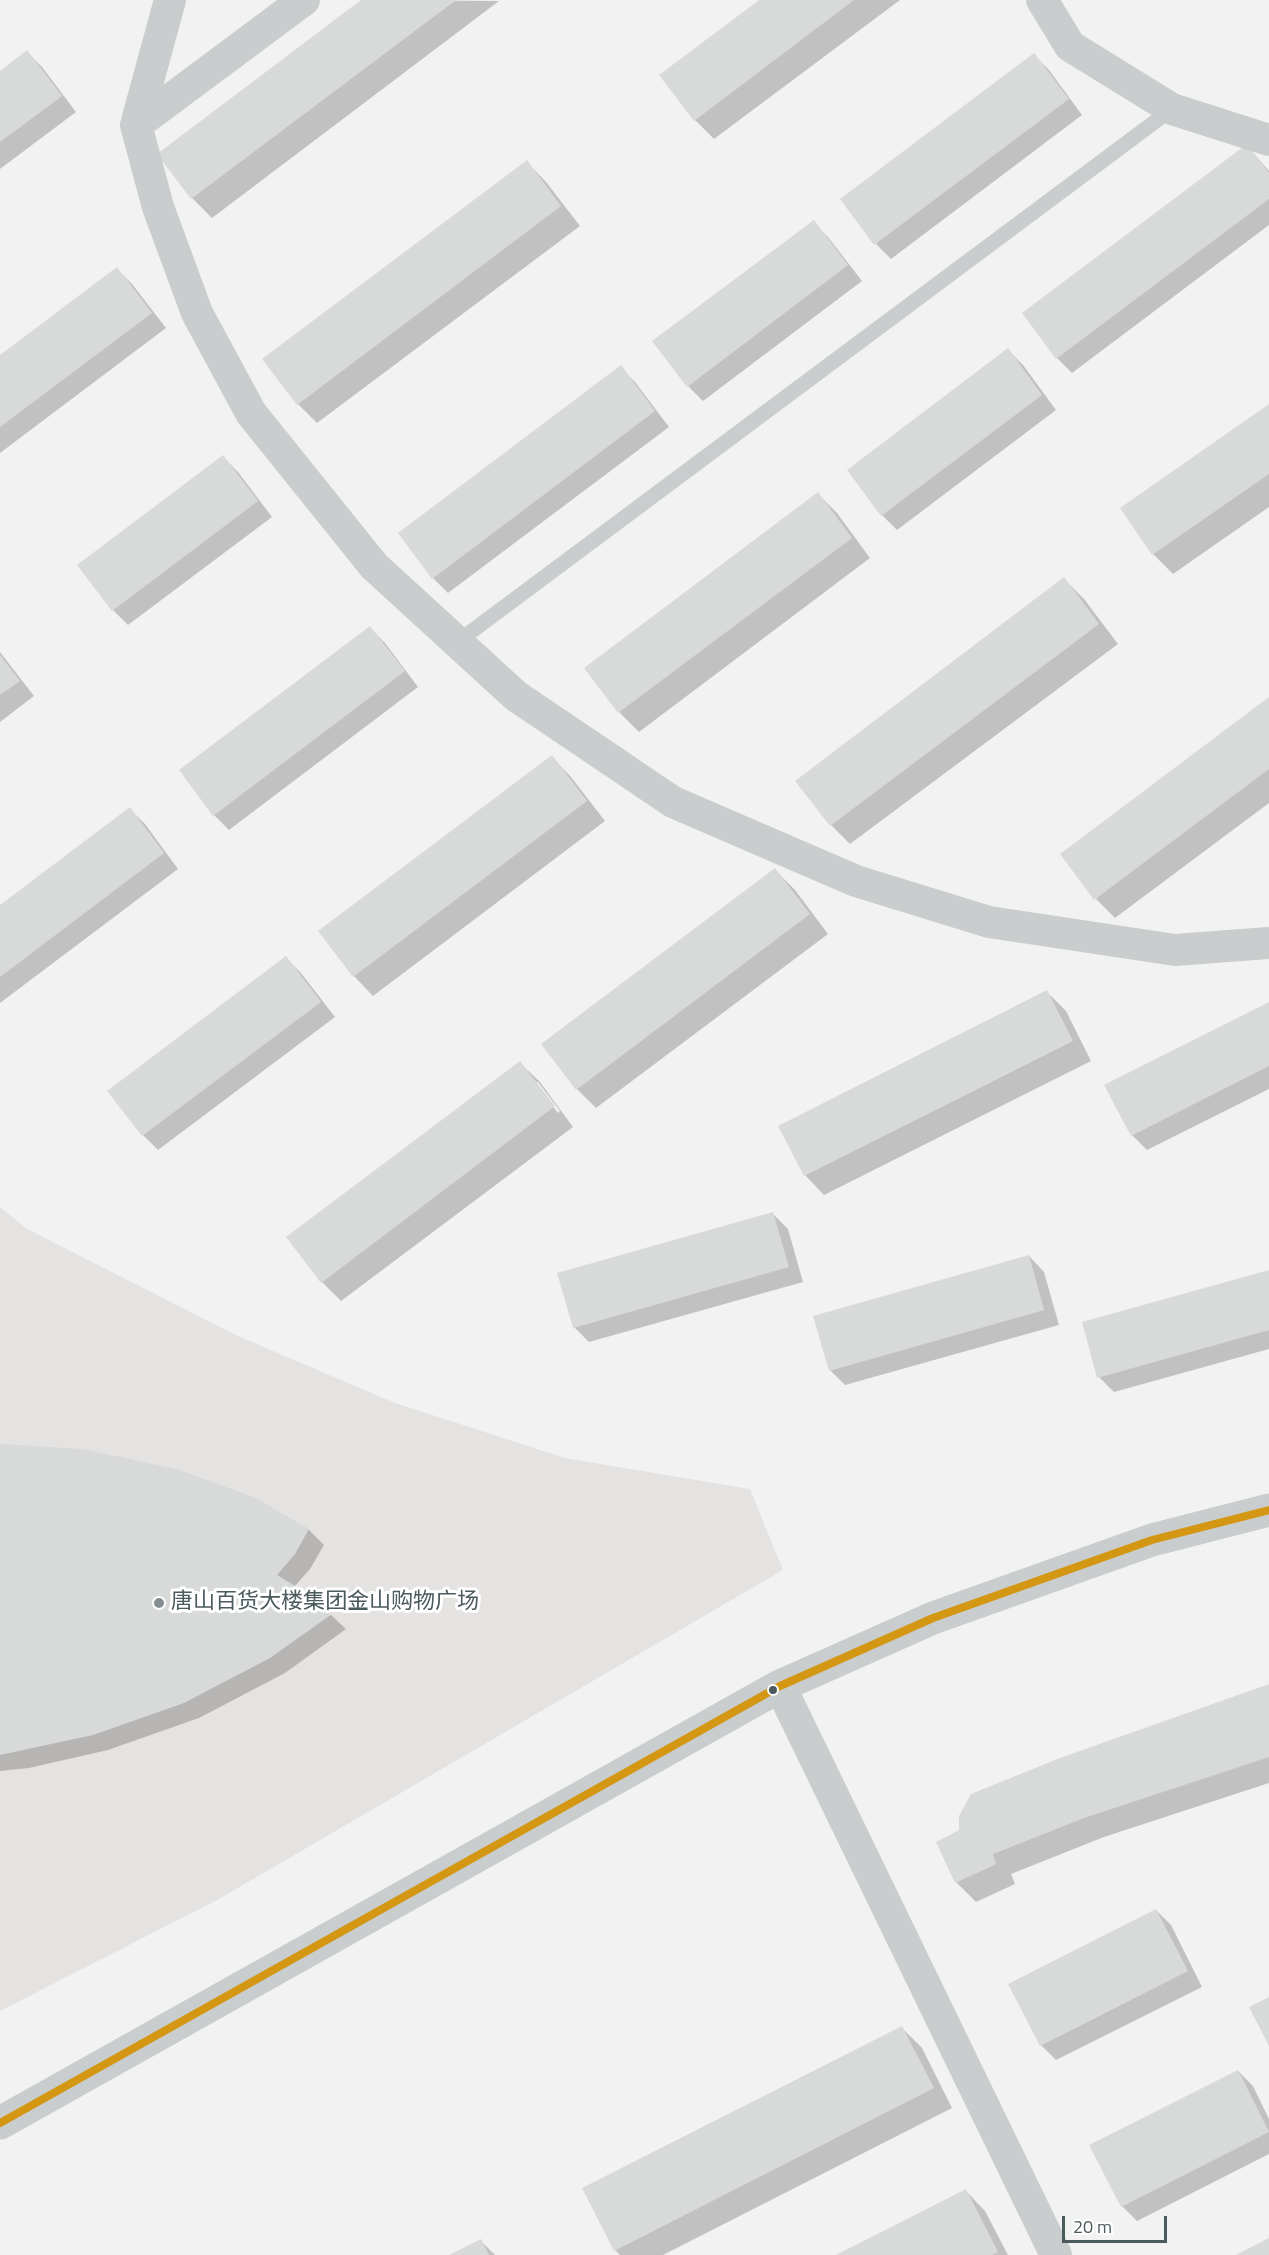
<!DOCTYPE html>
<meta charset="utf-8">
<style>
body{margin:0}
#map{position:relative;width:1269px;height:2255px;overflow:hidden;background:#f2f2f2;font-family:"Titillium Web",sans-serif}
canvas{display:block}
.scale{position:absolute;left:1062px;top:2216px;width:105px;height:27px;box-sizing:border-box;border:3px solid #4a5a5d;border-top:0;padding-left:8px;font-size:18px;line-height:21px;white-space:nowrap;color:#4a5a5d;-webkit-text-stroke:4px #fff;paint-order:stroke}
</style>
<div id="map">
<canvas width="1269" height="2255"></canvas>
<div class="scale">20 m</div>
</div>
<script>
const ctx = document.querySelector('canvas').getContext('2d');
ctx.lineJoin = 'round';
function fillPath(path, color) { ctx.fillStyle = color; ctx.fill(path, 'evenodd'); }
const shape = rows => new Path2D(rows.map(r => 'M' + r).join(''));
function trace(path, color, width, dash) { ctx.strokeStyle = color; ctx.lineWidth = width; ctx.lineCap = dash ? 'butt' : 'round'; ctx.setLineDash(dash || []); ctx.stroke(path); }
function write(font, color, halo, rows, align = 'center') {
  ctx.font = font + ' "Titillium Web","Noto Sans SC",sans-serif'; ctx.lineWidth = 6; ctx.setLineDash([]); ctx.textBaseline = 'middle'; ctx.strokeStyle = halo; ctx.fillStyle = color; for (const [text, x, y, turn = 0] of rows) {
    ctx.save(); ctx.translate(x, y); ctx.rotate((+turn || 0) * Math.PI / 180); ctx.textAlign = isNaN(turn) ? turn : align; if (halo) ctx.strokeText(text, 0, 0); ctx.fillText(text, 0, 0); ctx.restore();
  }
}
const commercial = shape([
 [0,1207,27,1229,238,1336,395,1403,565,1458,750,1489,783,1570,219,1899,0,2011]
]);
const shadow = shape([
 [363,0,499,1,212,218,192,198,159,154],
 [762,0,900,0,714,139,695,120],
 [27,52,42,67,76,112,0,169,0,73],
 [1034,55,1049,70,1082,115,891,259,876,244],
 [1247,146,1269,171,1269,225,1072,373,1057,358,1024,314],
 [527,162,546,182,580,226,317,423,298,404],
 [813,222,828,237,862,281,703,401,688,386],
 [117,269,132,284,166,328,0,453,0,357],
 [1008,350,1023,365,1056,410,897,530,882,515],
 [620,367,635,382,669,427,448,593,433,578],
 [1269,406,1269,507,1173,574,1153,554,1122,509],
 [223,457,238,472,272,517,128,625,113,610],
 [818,494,837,513,870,558,639,732,619,712,586,668],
 [1064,579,1084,599,1118,644,850,844,831,825],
 [370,628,385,643,418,687,229,830,214,815],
 [0,652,34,696,0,722],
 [1269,699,1269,803,1115,918,1096,899],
 [552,757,571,777,605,821,373,996,354,976],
 [130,809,145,824,178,869,0,1003,0,907],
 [775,870,795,890,828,934,596,1108,577,1089],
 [286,958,301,973,335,1017,158,1150,143,1135,109,1091],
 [1047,992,1066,1011,1091,1061,824,1195,805,1175],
 [1269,1004,1269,1089,1147,1150,1132,1135],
 [520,1063,540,1082,573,1127,341,1301,322,1282],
 [534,1082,538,1082,560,1111,558,1113],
 [773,1214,788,1229,803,1282,589,1342,574,1327],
 [1029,1256,1044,1272,1059,1325,845,1385,830,1370],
 [1269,1272,1269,1349,1114,1392,1099,1377],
 [0,1446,255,1499,309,1530,324,1545,310,1569,294,1587,331,1615,346,1629,285,1673,199,1718,108,1750,29,1768,0,1771],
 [1269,1686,1269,1783,1104,1837,1011,1874,1015,1884,976,1902,956,1882,938,1842],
 [1156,1910,1171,1925,1202,1987,1056,2060,1041,2045],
 [902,2028,922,2048,952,2108,663,2255,620,2255,615,2250],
 [1238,2071,1253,2086,1269,2119,1269,2154,1137,2221,1122,2206],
 [966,2191,985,2211,1008,2255,839,2255],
 [481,2241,495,2255,452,2255]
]);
const building = shape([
 [361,0,456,0,191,199,157,154],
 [759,0,854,0,694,121,659,75],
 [27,50,62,96,0,142,0,71],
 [1034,53,1069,99,874,245,840,199],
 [1247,144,1269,173,1269,199,1056,359,1022,313],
 [527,160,561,206,297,405,262,359],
 [814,220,848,265,687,387,652,341],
 [117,267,152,313,0,427,0,355],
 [1008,348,1042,395,881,516,847,470],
 [621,365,655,411,432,579,398,533],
 [1269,404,1269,474,1152,555,1120,508],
 [223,455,258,501,112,611,77,565],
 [818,492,852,538,618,713,584,668],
 [1064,577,1099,624,830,826,795,781],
 [370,626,405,671,213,816,179,770],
 [0,655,20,681,0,695],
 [1269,697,1269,769,1094,900,1060,854],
 [552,755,587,801,353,977,318,931],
 [130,807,164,853,0,977,0,905],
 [775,868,810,914,576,1090,541,1044],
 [286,956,321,1002,142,1136,107,1091],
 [1047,990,1073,1041,804,1176,778,1126],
 [1269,1002,1269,1066,1131,1136,1104,1085],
 [520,1061,555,1106,321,1283,286,1237],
 [773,1212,789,1267,573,1328,557,1273],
 [1029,1255,1044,1310,829,1371,813,1316],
 [1269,1270,1269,1330,1097,1378,1082,1322],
 [0,1444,82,1449,177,1469,256,1498,309,1529,295,1554,277,1575,305,1592,332,1614,270,1658,184,1703,93,1735,0,1755],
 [1269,1684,1269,1757,1084,1818,993,1854,996,1864,955,1883,936,1842,959,1830,959,1816,971,1794,1060,1758],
 [1156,1909,1188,1971,1040,2046,1008,1984],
 [1269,1997,1269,2046,1249,2007],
 [902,2026,934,2088,614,2251,582,2188],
 [1238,2070,1269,2132,1121,2207,1089,2145],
 [966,2189,998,2252,992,2255,836,2255],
 [1269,2238,1269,2255,1236,2255],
 [481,2239,489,2255,449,2255]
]);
const lane = shape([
 [456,643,1172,109]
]);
const street = shape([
 [170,0,136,125,158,207,197,313,251,413,374,566,516,696,673,802,856,881,989,922,1175,950,1269,943],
 [1042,0,1070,46,1172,109,1269,140],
 [136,125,304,0],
 [780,1686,1056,2255]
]);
const secondary = shape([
 [0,2123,780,1686,933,1618,1152,1540,1269,1510]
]);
const bus1 = shape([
 [0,2123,780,1686,933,1618,1152,1540,1269,1510]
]);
const markers = [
 [159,1603,6,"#858f91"],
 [773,1690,5,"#4a5a5d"]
];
const poiNames = [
 ["唐山百货大楼集团金山购物广场",171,1603]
];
fillPath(commercial, '#e5e3e1');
fillPath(shadow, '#0003');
fillPath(building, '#d8dada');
trace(lane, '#cacdcd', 15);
trace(street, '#cacdcd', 32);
trace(secondary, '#c9cdce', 33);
trace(bus1, '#d49713', 8);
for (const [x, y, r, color] of markers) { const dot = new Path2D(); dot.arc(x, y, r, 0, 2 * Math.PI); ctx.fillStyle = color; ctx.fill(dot); trace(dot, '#fff', 2); }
write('22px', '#4a5a5d', '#fff', poiNames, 'left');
</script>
